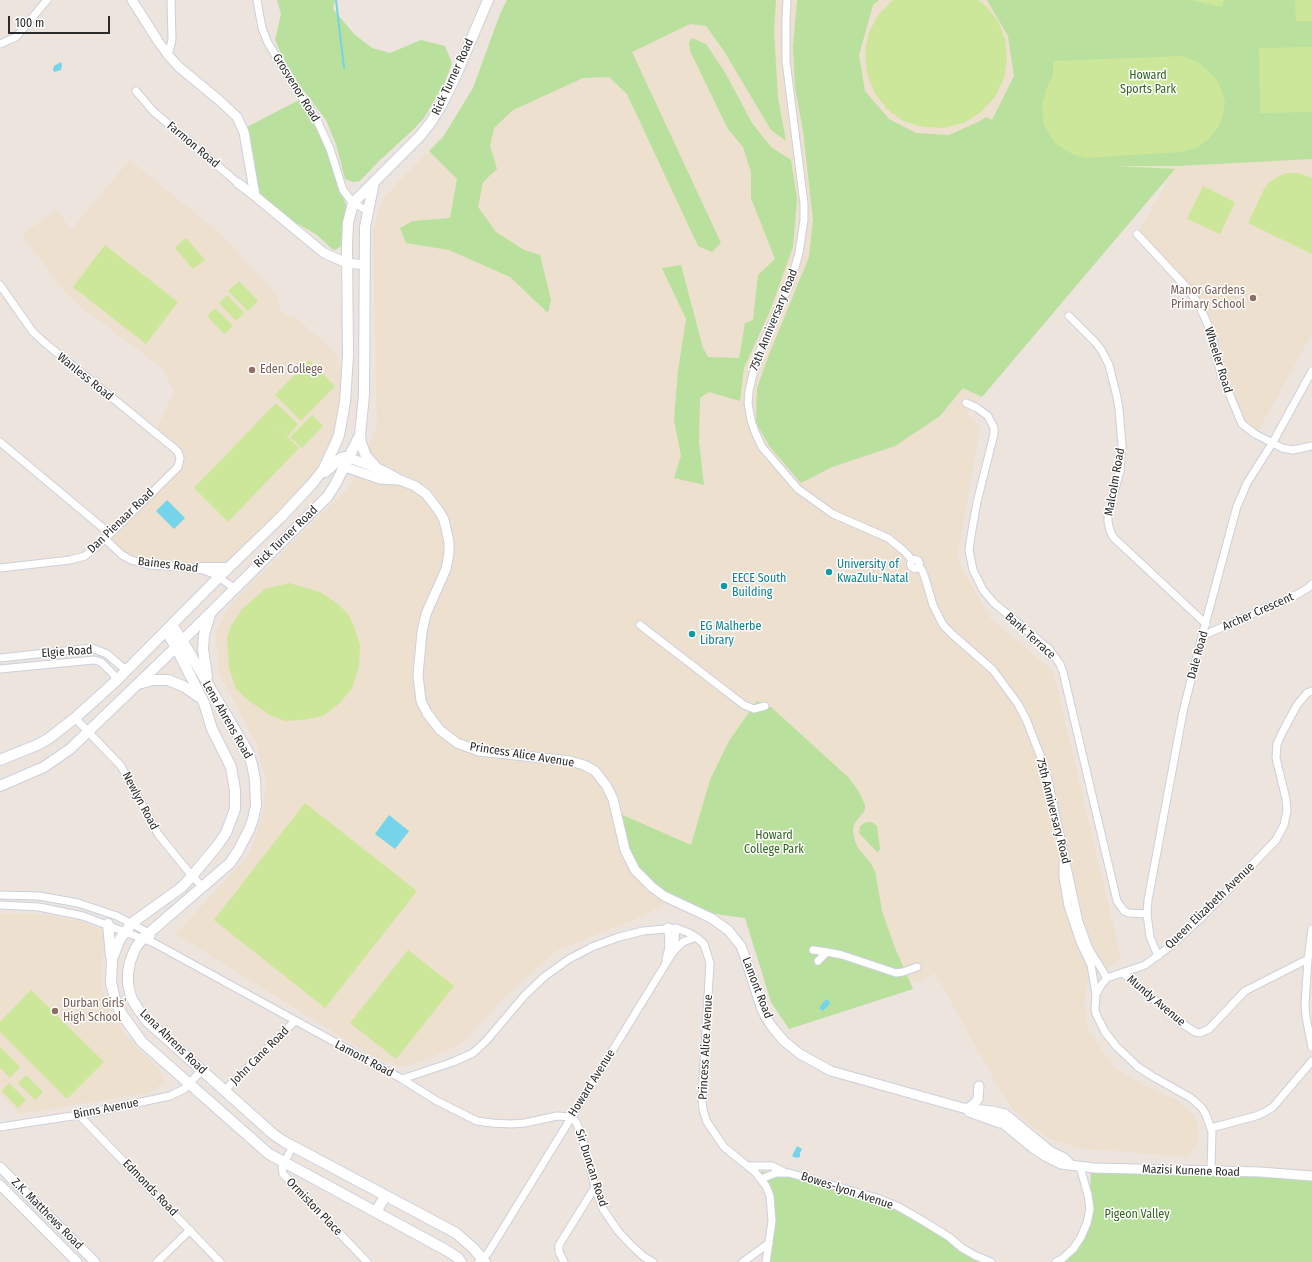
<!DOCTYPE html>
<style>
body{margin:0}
#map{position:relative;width:1312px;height:1262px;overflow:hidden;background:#ece4dd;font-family:"Fira Sans Condensed",sans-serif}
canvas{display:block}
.scale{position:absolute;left:8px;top:16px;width:102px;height:18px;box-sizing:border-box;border:2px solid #2b2b2b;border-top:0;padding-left:5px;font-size:12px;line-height:14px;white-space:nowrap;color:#2b2b2b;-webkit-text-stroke:3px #fff;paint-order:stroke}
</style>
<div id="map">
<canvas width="1312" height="1262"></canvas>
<div class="scale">100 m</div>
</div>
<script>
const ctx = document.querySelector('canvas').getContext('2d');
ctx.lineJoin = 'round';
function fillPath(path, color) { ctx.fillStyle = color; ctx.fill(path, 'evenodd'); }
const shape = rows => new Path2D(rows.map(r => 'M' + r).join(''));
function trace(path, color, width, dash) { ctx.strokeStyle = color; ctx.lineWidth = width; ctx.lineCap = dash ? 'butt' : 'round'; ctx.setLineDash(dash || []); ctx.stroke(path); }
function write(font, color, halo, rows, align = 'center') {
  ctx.font = font + ' "Fira Sans Condensed",sans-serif'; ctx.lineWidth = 3; ctx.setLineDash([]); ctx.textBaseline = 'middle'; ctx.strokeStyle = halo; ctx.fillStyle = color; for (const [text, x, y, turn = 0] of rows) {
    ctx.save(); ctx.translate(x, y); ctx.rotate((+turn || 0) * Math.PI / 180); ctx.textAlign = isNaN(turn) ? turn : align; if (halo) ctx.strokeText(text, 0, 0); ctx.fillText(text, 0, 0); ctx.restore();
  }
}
const education = shape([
 [507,0,1312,0,1312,334,1257,433,1240,423,1200,306,1137,234,1175,169,967,414,980,427,957,559,990,618,1053,671,1121,959,1089,979,1084,1002,1089,1031,1113,1066,1141,1084,1179,1101,1196,1118,1199,1140,1188,1157,1078,1148,1048,1138,1015,1112,996,1083,935,973,917,982,789,1029,771,1002,745,918,715,914,676,899,633,920,554,952,500,1002,461,1044,427,1059,401,1067,372,1056,176,934,245,859,253,845,263,812,266,780,255,741,218,671,216,631,230,605,352,484,377,425,373,232,380,204,399,181,443,137,473,88,500,14],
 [130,160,218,232,279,297,279,307,282,312,288,316,296,318,335,352,342,373,334,439,318,474,216,576,136,562,110,539,182,462,156,430,174,391,161,367,77,304,64,291,22,234,57,210,71,230],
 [0,913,37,914,60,917,82,922,102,930,104,933,102,988,107,1006,123,1032,163,1074,164,1082,148,1094,126,1096,20,1114,0,1094]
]);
const green = shape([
 [277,0,335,0,333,9,354,34,372,48,390,53,421,40,445,46,452,63,445,82,424,118,415,128,379,161,360,181,353,182,345,179,336,144,326,120,298,83,281,54,275,40,281,14],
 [507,0,776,0,774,30,778,98,786,141,771,130,724,51,706,26,690,24,632,52,721,243,712,252,698,246,627,94,609,77,583,78,513,110,494,128,490,146,497,169,483,182,478,207,496,232,524,250,540,255,551,300,548,313,510,277,449,250,406,243,400,228,413,221,450,218,457,179,429,151,443,137,473,88,500,14],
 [797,0,879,0,873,5,859,55,865,91,889,119,916,133,949,135,978,122,986,117,992,120,1014,76,1008,36,987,0,1312,0,1312,159,1178,166,1115,166,1175,169,982,397,963,388,940,416,895,446,832,467,801,483,770,447,756,423,757,388,768,357,809,257,813,220,803,131,795,87,793,47],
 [692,38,706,44,726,74,752,123,771,147,791,160,797,199,793,247,770,311,744,368,740,401,709,392,700,398,699,442,704,485,674,478,681,456,674,420,678,371,686,319,662,268,681,265,703,348,708,357,739,358,745,323,753,320,758,275,775,259,751,198,751,172,743,147,728,129,690,51,689,42],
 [299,100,318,129,345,202,347,210,344,217,342,244,340,247,335,250,332,249,317,235,293,221,261,196,253,171,247,127],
 [757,701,771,707,849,778,859,792,865,805,865,810,854,824,853,831,855,841,858,848,870,862,875,871,882,911,895,948,913,989,789,1029,771,1002,745,918,715,914,676,899,654,883,638,866,623,833,618,813,691,845,710,780,729,741],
 [866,822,872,822,877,826,880,849,878,852,876,851,859,833,860,826],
 [1091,1166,1312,1175,1312,1262,1053,1262,1062,1257,1080,1236,1090,1200],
 [786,1171,876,1197,978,1256,995,1262,767,1262,773,1212,758,1172]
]);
const pitch = shape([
 [893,0,978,0,985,5,998,21,1005,39,1007,59,1004,79,995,97,981,112,964,123,943,128,923,127,903,121,887,109,874,92,867,73,865,52,869,32,879,14],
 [1189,0,1224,0,1222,7],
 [1295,0,1312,0,1312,21,1296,21],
 [1312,47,1312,112,1260,113,1259,48],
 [1182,56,1196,61,1204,67,1216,79,1222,91,1225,103,1223,115,1219,126,1209,139,1198,147,1182,152,1085,158,1072,154,1055,143,1044,125,1042,105,1046,89,1053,76,1053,61],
 [1286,173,1299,173,1312,178,1312,254,1248,223,1264,189,1270,181],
 [1203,186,1235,202,1220,234,1187,219],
 [186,238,205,260,193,269,175,248],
 [105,245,178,302,146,344,73,287],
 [239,281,258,301,248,311,228,291],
 [227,295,244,313,236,321,219,303],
 [215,308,233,326,224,334,207,316],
 [309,360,335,386,301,421,275,395],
 [276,403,298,424,288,436,276,425,299,448,228,522,194,488],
 [312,415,323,426,302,448,290,437],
 [289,583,320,592,338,604,348,614,354,626,360,645,359,666,352,688,340,703,323,716,303,720,285,721,270,715,249,701,236,689,229,668,227,638,231,626,242,609,265,589],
 [305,803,417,891,325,1008,214,920],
 [408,950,454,986,396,1059,350,1023],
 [31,990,104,1062,67,1099,0,1032,0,1022],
 [0,1047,20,1067,10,1078,0,1068],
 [26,1075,43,1092,35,1100,18,1083],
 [9,1083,26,1100,18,1108,2,1091]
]);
const water = shape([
 [61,62,62,65,61,70,54,72,53,69,54,66],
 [167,500,185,518,174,529,156,511],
 [389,815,409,831,395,849,375,834],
 [826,999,830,1002,829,1005,823,1011,819,1008],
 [797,1146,802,1149,800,1153,800,1157,796,1158,792,1156]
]);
const stream = shape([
 [336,0,344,68]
]);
const minor = shape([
 [257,0,262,28,268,43,297,90,316,118,330,149,343,190,353,203,368,211],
 [787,0,786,19,786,61,804,204,804,220,799,253,791,281,759,352,755,365,749,391,748,403,751,420,755,432,762,447,798,489,833,514,888,538,904,551,912,560],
 [0,44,16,37,47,0],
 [168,55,172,40,171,0],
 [136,91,153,111,238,183],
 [1137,234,1189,290,1200,307,1211,332,1221,374,1242,424,1255,434,1282,448,1293,450,1312,446],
 [0,285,33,332,45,343,175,449,178,452,180,458,178,467,105,539,85,556,70,560,0,568],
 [1069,316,1096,343,1102,351,1109,365,1117,397,1119,409,1122,446,1120,471,1108,514,1108,522,1110,531,1114,538,1206,624],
 [966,403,977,408,988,416,994,428,994,434,977,502,971,536,969,550,973,570,983,590,994,603,1049,649,1060,664,1063,672,1117,901,1124,911,1129,913,1147,914],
 [0,442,109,533],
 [105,539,122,555,131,560,149,565,198,568,214,574,234,588],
 '910.5 564a4.5 4.5 0 1 1 9 0a4.5 4.5 0 1 1-9 0Z',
 [918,566,922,570,925,578,933,605,943,625,953,635,993,670,1018,704,1026,719,1040,755,1048,780,1079,922,1089,949,1107,978],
 [640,625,744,705,754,709,765,706],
 [1202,636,1298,594,1308,588,1312,584],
 [0,658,92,648,107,654,121,666,128,670],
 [0,669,94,660,101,662,113,674,117,680],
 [75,718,121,766,158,834,192,876,203,887],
 [1063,863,1063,877,1068,906,1080,942,1091,965,1096,994],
 [0,895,39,896,78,903,117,916,149,933,151,936],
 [0,905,39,907,83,916,154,943,402,1079,453,1062,473,1053,486,1041,525,995,544,977,569,959,592,947,619,937,643,931,676,928,689,933,696,937,704,944,710,963,702,1098,703,1110,707,1122,724,1147,755,1172,766,1186,770,1196,772,1221,766,1262],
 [1312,929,1308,959,1305,1005,1306,1017,1312,1047],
 [813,950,827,952],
 [674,951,683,942,696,937],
 [1158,956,1150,937,1147,914,1148,900,1183,712,1202,636,1237,506,1242,495,1247,483,1273,442,1312,371],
 [666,959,669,947,668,927],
 [818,961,827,952,842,955,896,973,903,972,917,967],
 [1123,973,1183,1024,1195,1032,1200,1033,1209,1029,1245,991,1308,959],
 [402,1079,437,1101,477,1121,492,1123,511,1124,525,1123,557,1116,571,1117,576,1122,582,1136,595,1187,603,1209,618,1231,630,1244,644,1257,653,1262],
 [224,1091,295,1021],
 [79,1115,220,1262],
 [0,1127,79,1115,170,1096,184,1089,202,1070],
 [1211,1128,1256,1116,1265,1112,1273,1107,1312,1061],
 [293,1146,282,1167,283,1174,367,1262],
 [748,1166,772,1166,786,1173],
 [1211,1171,1212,1132,1206,1115,1202,1108,1191,1098,1152,1076,1138,1067,1116,1046,1105,1032,1096,1014,1095,1008,1096,994,1102,984,1107,978,1145,965,1173,944,1201,918,1276,840,1284,825,1287,811,1286,799,1276,758,1277,744,1283,731,1297,705,1307,693,1312,691],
 [761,1179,776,1173,789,1173,877,1198,899,1207,923,1221,949,1237,962,1248,976,1256,991,1262],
 [157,1262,190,1230],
 [479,1262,488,1253,673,952,675,940,676,928],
 [564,1262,559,1252,559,1245,595,1187],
 [743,1262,769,1243],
 [1056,1262,1062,1259,1073,1249,1081,1237,1087,1223,1090,1209,1088,1195,1080,1167]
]);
const tertiary = shape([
 [132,0,158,41,168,55,179,67,220,101,237,117,244,132,255,196,324,253,347,263,365,265],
 [238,183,255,196],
 [350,458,384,471,400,480,415,486,426,494,439,511,444,520,449,542,449,553,446,569,426,614,422,632,418,675,421,701,427,713,440,730,457,743,479,751,570,761,584,765,595,771,606,785,613,799,625,850,635,870,652,887,664,896,711,918,728,930,741,946,745,957,761,1007,766,1018,773,1028,784,1041,800,1054,831,1071,963,1108,992,1111,1005,1114,1050,1151,1064,1158,1070,1164],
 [345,467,380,479,398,480],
 [969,1108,975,1103,978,1099,979,1086],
 [992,1111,1005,1125,1033,1148,1045,1156,1061,1164,1094,1168,1260,1172,1312,1176],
 [969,1112,1000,1123],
 [0,1167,95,1262],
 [0,1185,77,1262]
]);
const secondary = shape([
 [360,435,361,443,366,456,376,467],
 [325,472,341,458,346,457,350,458],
 [198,568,228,568],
 [172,625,182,640,248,752,252,764,255,780,256,806,253,819,249,830,238,851,230,863,142,939,135,949,130,962,128,973,128,984,131,997,138,1009,147,1021,273,1134,283,1141,456,1233,473,1248,485,1262],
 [166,631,176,647,204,703,212,729,231,767,235,790,235,809,226,833,217,846,192,876,182,887,132,923,120,939,112,959,111,983,115,999,121,1013,142,1042,269,1154,444,1249,457,1257,461,1262],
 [207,677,203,649,204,635,210,614],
 [138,684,153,680,168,680,183,686,199,697],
 [0,760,37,745,48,739,75,718,117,680,219,577,281,517,311,485,323,470,334,447,339,435,345,402,348,355,347,246,348,223,353,203,420,136,431,122,442,104,457,73,488,0],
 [0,786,44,767,70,749,171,652,318,506,328,496,336,483,360,435,364,395,365,227,374,182],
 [108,924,111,956],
 [376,1212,385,1196]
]);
const markers = [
 [1253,298,4,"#8d6e63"],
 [252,370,4,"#8d6e63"],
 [829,572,4,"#0f9aa8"],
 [724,586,4,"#0f9aa8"],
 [692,634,4,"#0f9aa8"],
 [55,1011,4,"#8d6e63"]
];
const parkNames = [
 ["Howard",1148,76],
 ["Sports Park",1148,90],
 ["Howard",774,836],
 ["College Park",774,850],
 ["Pigeon Valley",1137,1215]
];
const streetNames = [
 ["Rick Turner Road",453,77,-65],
 ["Grosvenor Road",296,88,58],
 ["Farmon Road",193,145,40],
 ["75th Anniversary Road",774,320,-68],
 ["Wheeler Road",1218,360,73],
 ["Wanless Road",85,377,39],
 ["Malcolm Road",1115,482,-80],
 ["Dan Pienaar Road",121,521,-44],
 ["Rick Turner Road",286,537,-44],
 ["Baines Road",168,565,7],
 ["Archer Crescent",1258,612,-24],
 ["Bank Terrace",1030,636,42],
 ["Elgie Road",67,652,-4],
 ["Dale Road",1198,655,-75],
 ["Lena Ahrens Road",227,720,60],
 ["Princess Alice Avenue",522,755,9],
 ["Newlyn Road",140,801,62],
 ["75th Anniversary Road",1053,811,76],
 ["Queen Elizabeth Avenue",1210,906,-44],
 ["Lamont Road",757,988,69],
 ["Mundy Avenue",1156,1001,40],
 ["Lena Ahrens Road",173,1042,44],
 ["Princess Alice Avenue",706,1047,-87],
 ["John Cane Road",260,1056,-45],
 ["Lamont Road",364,1059,28],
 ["Howard Avenue",592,1083,-58],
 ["Binns Avenue",106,1109,-11],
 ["Sir Duncan Road",591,1168,72],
 ["Mazisi Kunene Road",1191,1171,2],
 ["Edmonds Road",150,1188,46],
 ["Bowes-lyon Avenue",847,1191,18],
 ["Ormiston Place",314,1207,46],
 ["Z.K. Matthews Road",47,1214,45]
];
const educationNames = [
 ["Manor Gardens",1245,291,"right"],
 ["Primary School",1245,305,"right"],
 ["Eden College",260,370],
 ["Durban Girls'",63,1004],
 ["High School",63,1018]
];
const cultureNames = [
 ["University of",837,565],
 ["KwaZulu-Natal",837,579],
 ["EECE South",732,579],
 ["Building",732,593],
 ["EG Malherbe",700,627],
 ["Library",700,641]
];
fillPath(education, '#ede0ce');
fillPath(green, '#b9e09c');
fillPath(pitch, '#cce799');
fillPath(water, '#75d4e9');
trace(stream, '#75d4e9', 2);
trace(minor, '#ccd0dc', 9);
trace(tertiary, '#ccd0dc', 11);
trace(secondary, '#ccd0dc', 12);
trace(minor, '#fff', 7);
trace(tertiary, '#fff', 9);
trace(secondary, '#fff', 10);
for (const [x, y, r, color] of markers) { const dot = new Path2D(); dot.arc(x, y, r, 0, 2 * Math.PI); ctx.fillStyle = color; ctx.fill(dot); trace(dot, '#fff', 1.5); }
write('12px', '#32651e', '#fff', parkNames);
write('12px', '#2b2b2b', '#fff', streetNames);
write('12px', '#785e54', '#fff', educationNames, 'left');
write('12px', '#0d838f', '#fff', cultureNames, 'left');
</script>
